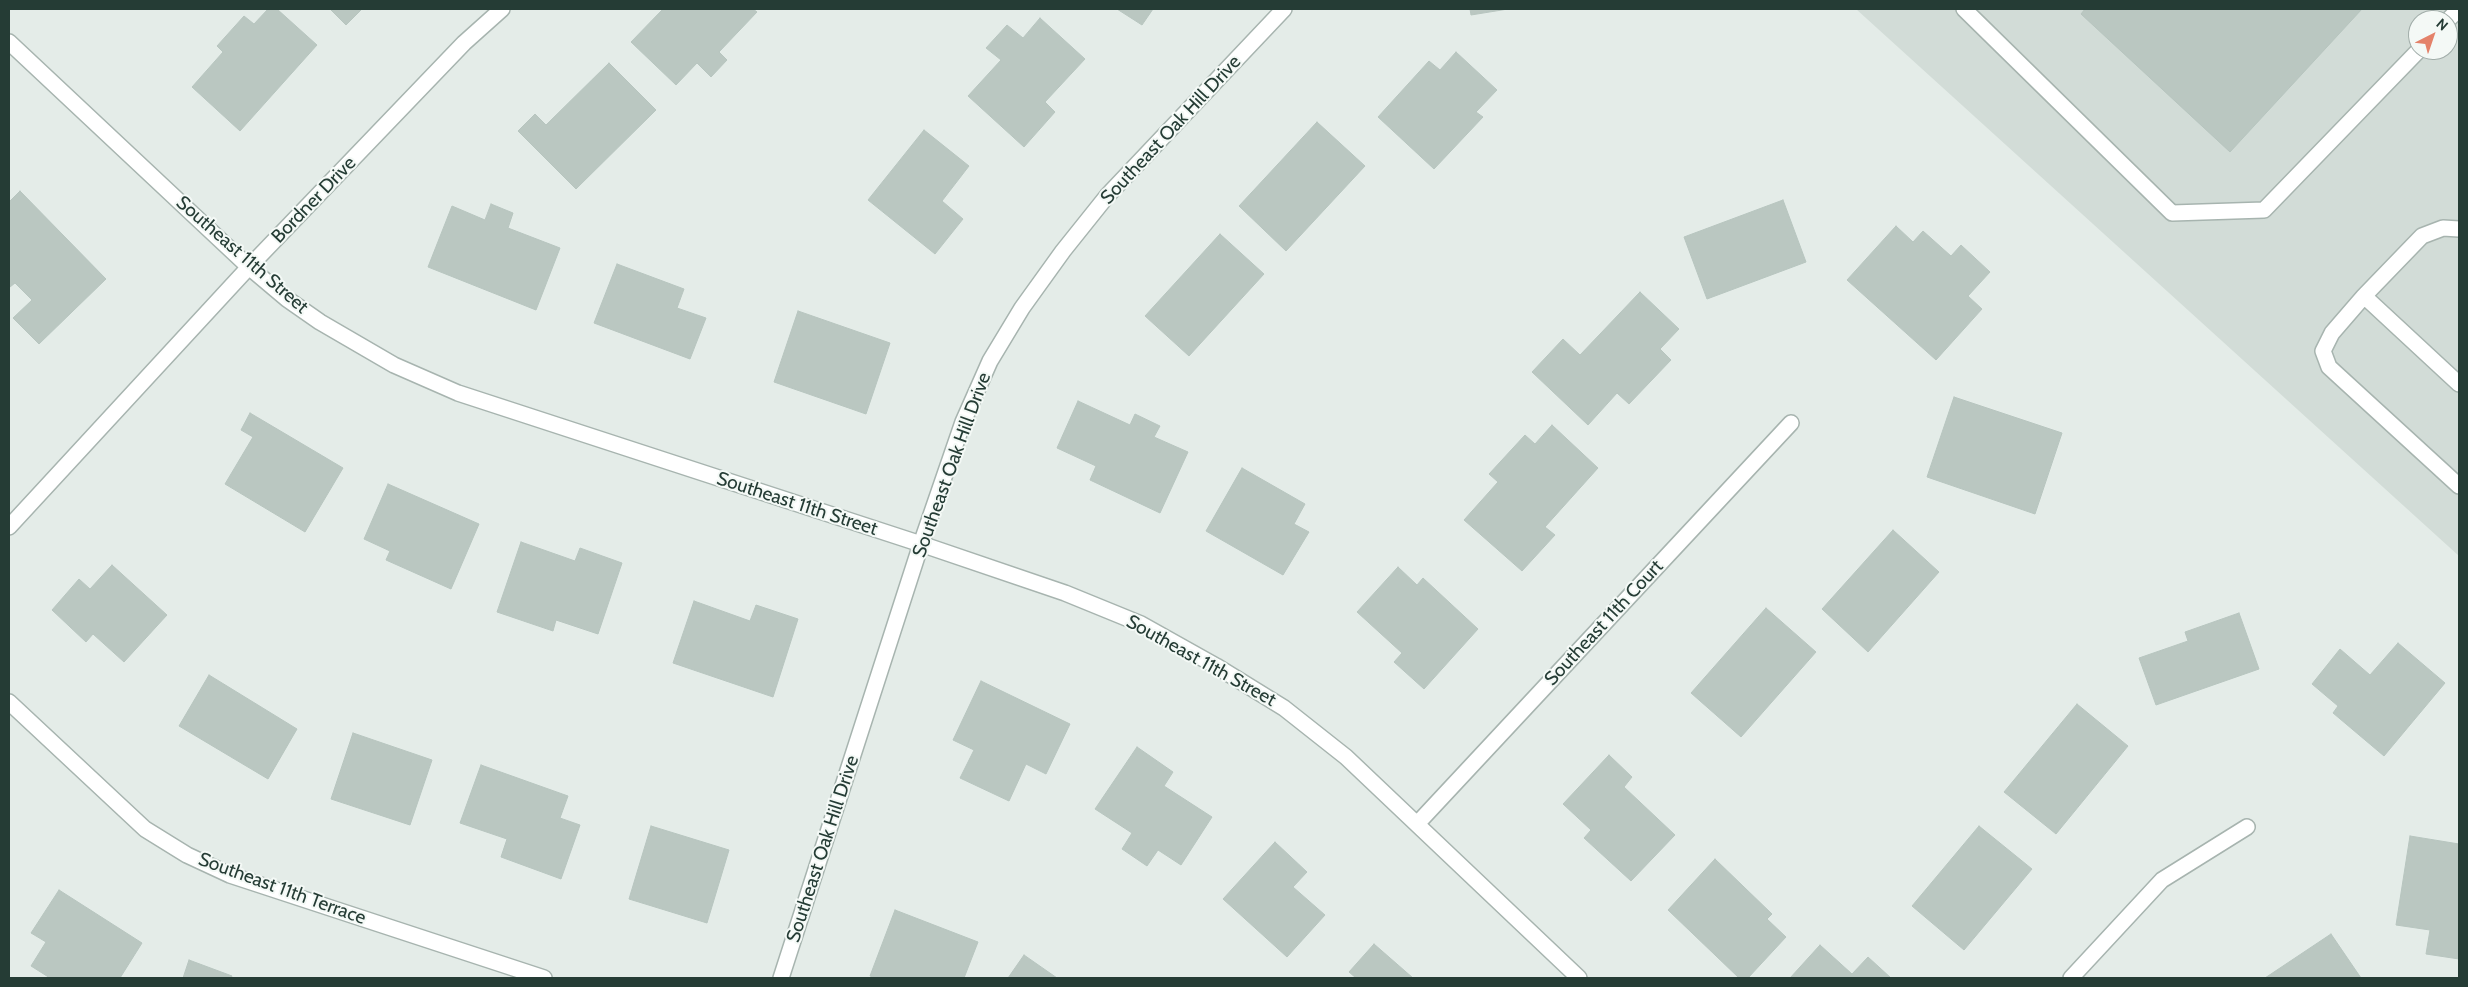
<!DOCTYPE html>
<style>
body{margin:0}
#map{position:relative;width:2468px;height:987px;overflow:hidden;background:#e4ece8;font-family:Cabin,sans-serif}
canvas{display:block}
.frame{position:absolute;inset:0;border:10px solid #253c35;pointer-events:none}
.north{position:absolute;left:2408px;top:10px;width:50px;height:50px;box-sizing:border-box;background:#f4f9f6;border:1px solid #a1ada9;border-radius:50%;rotate:41deg;font-size:14px;font-weight:700;line-height:20px;text-align:center;color:#253c35}
.north::after{content:'';display:block;margin:auto;width:18px;height:22px;background:#e4826a;clip-path:polygon(50% 0,100% 100%,50% 72%,0 100%)}
</style>
<div id="map">
<canvas width="2468" height="987"></canvas>
<div class="frame"></div>
<div class="north">N</div>
</div>
<script>
const ctx = document.querySelector('canvas').getContext('2d');
ctx.lineJoin = 'round';
function fillPath(path, color) { ctx.fillStyle = color; ctx.fill(path, 'evenodd'); }
const shape = rows => new Path2D(rows.map(r => 'M' + r).join(''));
function trace(path, color, width, dash) { ctx.strokeStyle = color; ctx.lineWidth = width; ctx.lineCap = dash ? 'butt' : 'round'; ctx.setLineDash(dash || []); ctx.stroke(path); }
function write(font, color, halo, rows, align = 'center') {
  ctx.font = font + ' Cabin,sans-serif'; ctx.lineWidth = 4; ctx.setLineDash([]); ctx.textBaseline = 'middle'; ctx.strokeStyle = halo; ctx.fillStyle = color; for (const [text, x, y, turn = 0] of rows) {
    ctx.save(); ctx.translate(x, y); ctx.rotate((+turn || 0) * Math.PI / 180); ctx.textAlign = isNaN(turn) ? turn : align; if (halo) ctx.strokeText(text, 0, 0); ctx.fillText(text, 0, 0); ctx.restore();
  }
}
const built = shape([
 [1856,9,2459,9,2459,556],
 [2418,20,2448,20,2448,50,2418,50]
]);
const building = shape([
 [268,9,277,9,317,45,240,131,192,87,223,52,217,46,244,16,254,24,268,9],
 [330,9,362,9,346,25,330,9],
 [663,9,753,9,757,12,719,52,727,60,711,77,697,63,676,85,631,42,663,9],
 [1117,9,1153,9,1142,25,1117,9],
 [1470,9,1508,9,1471,15,1470,9],
 [2085,9,2362,9,2230,152,2081,14,2085,9],
 [1040,18,1085,59,1045,102,1055,112,1024,147,968,96,1001,60,986,48,1007,25,1023,38,1040,18],
 [1456,52,1497,90,1476,112,1483,117,1434,169,1378,117,1429,61,1440,70,1456,52],
 [609,63,656,110,576,189,518,131,535,114,546,125,609,63],
 [1317,122,1365,166,1286,251,1239,206,1317,122],
 [924,130,969,166,942,201,963,219,935,254,868,200,924,130],
 [20,191,106,279,39,344,13,318,32,300,15,283,10,287,9,286,9,202,20,191],
 [1783,200,1806,262,1707,299,1684,237,1783,200],
 [491,204,513,213,508,228,560,248,536,310,428,267,452,206,485,220,491,204],
 [1896,226,1913,242,1923,231,1951,256,1961,245,1990,272,1968,296,1982,309,1936,360,1847,280,1896,226],
 [1220,234,1264,274,1189,356,1145,316,1220,234],
 [617,264,684,289,677,308,706,318,690,359,594,323,617,264],
 [1640,292,1679,329,1660,349,1671,360,1629,404,1617,393,1588,425,1532,372,1563,339,1580,355,1640,292],
 [798,311,890,343,866,414,774,382,798,311],
 [1954,397,2062,433,2035,514,1927,477,1954,397],
 [1078,401,1130,425,1135,414,1160,426,1154,437,1188,452,1160,513,1090,480,1096,466,1057,448,1078,401],
 [250,413,343,468,305,532,225,484,253,437,241,430,250,413],
 [1552,425,1598,468,1545,527,1555,535,1522,571,1464,520,1498,482,1489,474,1525,435,1535,444,1552,425],
 [1242,468,1305,504,1294,524,1309,532,1283,575,1206,531,1242,468],
 [388,484,479,524,451,589,386,560,390,551,364,539,388,484],
 [1893,530,1939,572,1868,652,1822,609,1893,530],
 [521,542,575,561,580,548,622,563,598,634,556,620,553,631,497,612,521,542],
 [112,565,167,615,124,662,93,634,86,642,52,610,79,579,90,589,112,565],
 [1398,567,1417,585,1423,578,1478,629,1424,689,1394,662,1402,653,1357,612,1398,567],
 [694,601,750,621,756,605,798,619,773,697,673,663,694,601],
 [1766,608,1816,652,1741,737,1691,693,1766,608],
 [2239,613,2259,669,2156,705,2139,658,2188,641,2185,632,2239,613],
 [2398,643,2445,683,2384,756,2333,713,2338,706,2312,684,2340,649,2370,675,2398,643],
 [209,675,297,729,268,779,179,726,209,675],
 [981,681,1070,724,1046,774,1026,764,1009,801,960,778,974,750,953,740,981,681],
 [2077,704,2128,746,2056,834,2004,792,2077,704],
 [353,733,432,760,410,825,331,799,353,733],
 [1137,747,1173,772,1164,786,1212,817,1181,865,1158,850,1147,866,1122,849,1132,833,1095,809,1137,747],
 [1609,755,1632,777,1624,787,1675,835,1631,881,1584,838,1591,830,1563,804,1609,755],
 [481,765,568,796,560,818,580,825,561,879,501,857,507,839,460,823,481,765],
 [651,826,729,850,707,923,629,899,651,826],
 [1979,826,2032,869,1964,950,1912,906,1979,826],
 [2410,836,2459,844,2459,959,2426,954,2430,930,2396,925,2410,836],
 [1275,842,1307,872,1293,887,1325,915,1287,957,1223,899,1275,842],
 [1715,859,1772,914,1767,919,1786,937,1748,978,1739,978,1668,910,1715,859],
 [59,890,142,943,120,978,50,978,31,966,46,942,31,933,59,890],
 [895,910,978,942,964,978,875,978,870,976,895,910],
 [2331,934,2361,978,2265,978,2331,934],
 [1374,944,1413,978,1356,978,1349,972,1374,944],
 [1820,945,1852,974,1868,957,1891,978,1790,978,1820,945],
 [1024,955,1057,978,1008,978,1024,955],
 [189,960,232,976,231,978,183,978,189,960]
]);
const lane = shape([
 [1964,9,2172,213,2264,210,2419,50],
 [2448,20,2459,9],
 [2459,229,2443,228,2422,236,2364,296,2459,384],
 [2364,296,2332,333,2323,351,2329,367,2459,486]
]);
const street = shape([
 [9,42,249,267,287,299,320,322,394,365,458,393,921,544,1065,593,1141,624,1216,666,1284,708,1346,757,1579,978],
 [9,527,249,267,464,43,502,9],
 [9,702,145,829,187,855,230,875,544,978],
 [1417,824,1791,423],
 [781,978,921,544,963,422,990,361,1022,308,1063,251,1107,196,1284,9],
 [2071,978,2162,880,2247,827]
]);
const streetNames = [
 ["Southeast Oak Hill Drive",1171,130,-47],
 ["Bordner Drive",314,200,-46],
 ["Southeast 11th Street",242,255,41],
 ["Southeast Oak Hill Drive",952,465,-70],
 ["Southeast 11th Street",797,504,18],
 ["Southeast 11th Court",1604,623,-47],
 ["Southeast 11th Street",1201,661,29],
 ["Southeast Oak Hill Drive",823,849,-72],
 ["Southeast 11th Terrace",282,889,20]
];
fillPath(built, '#d2dcd7');
fillPath(building, '#bac7c1');
trace(building, '#b7c5bf', 1);
trace(lane, '#a7b4af', 18);
trace(street, '#a7b4af', 18);
trace(lane, '#fff', 15);
trace(street, '#fff', 15);
write('19px', '#253c35', '#f4f9f6', streetNames);
</script>
